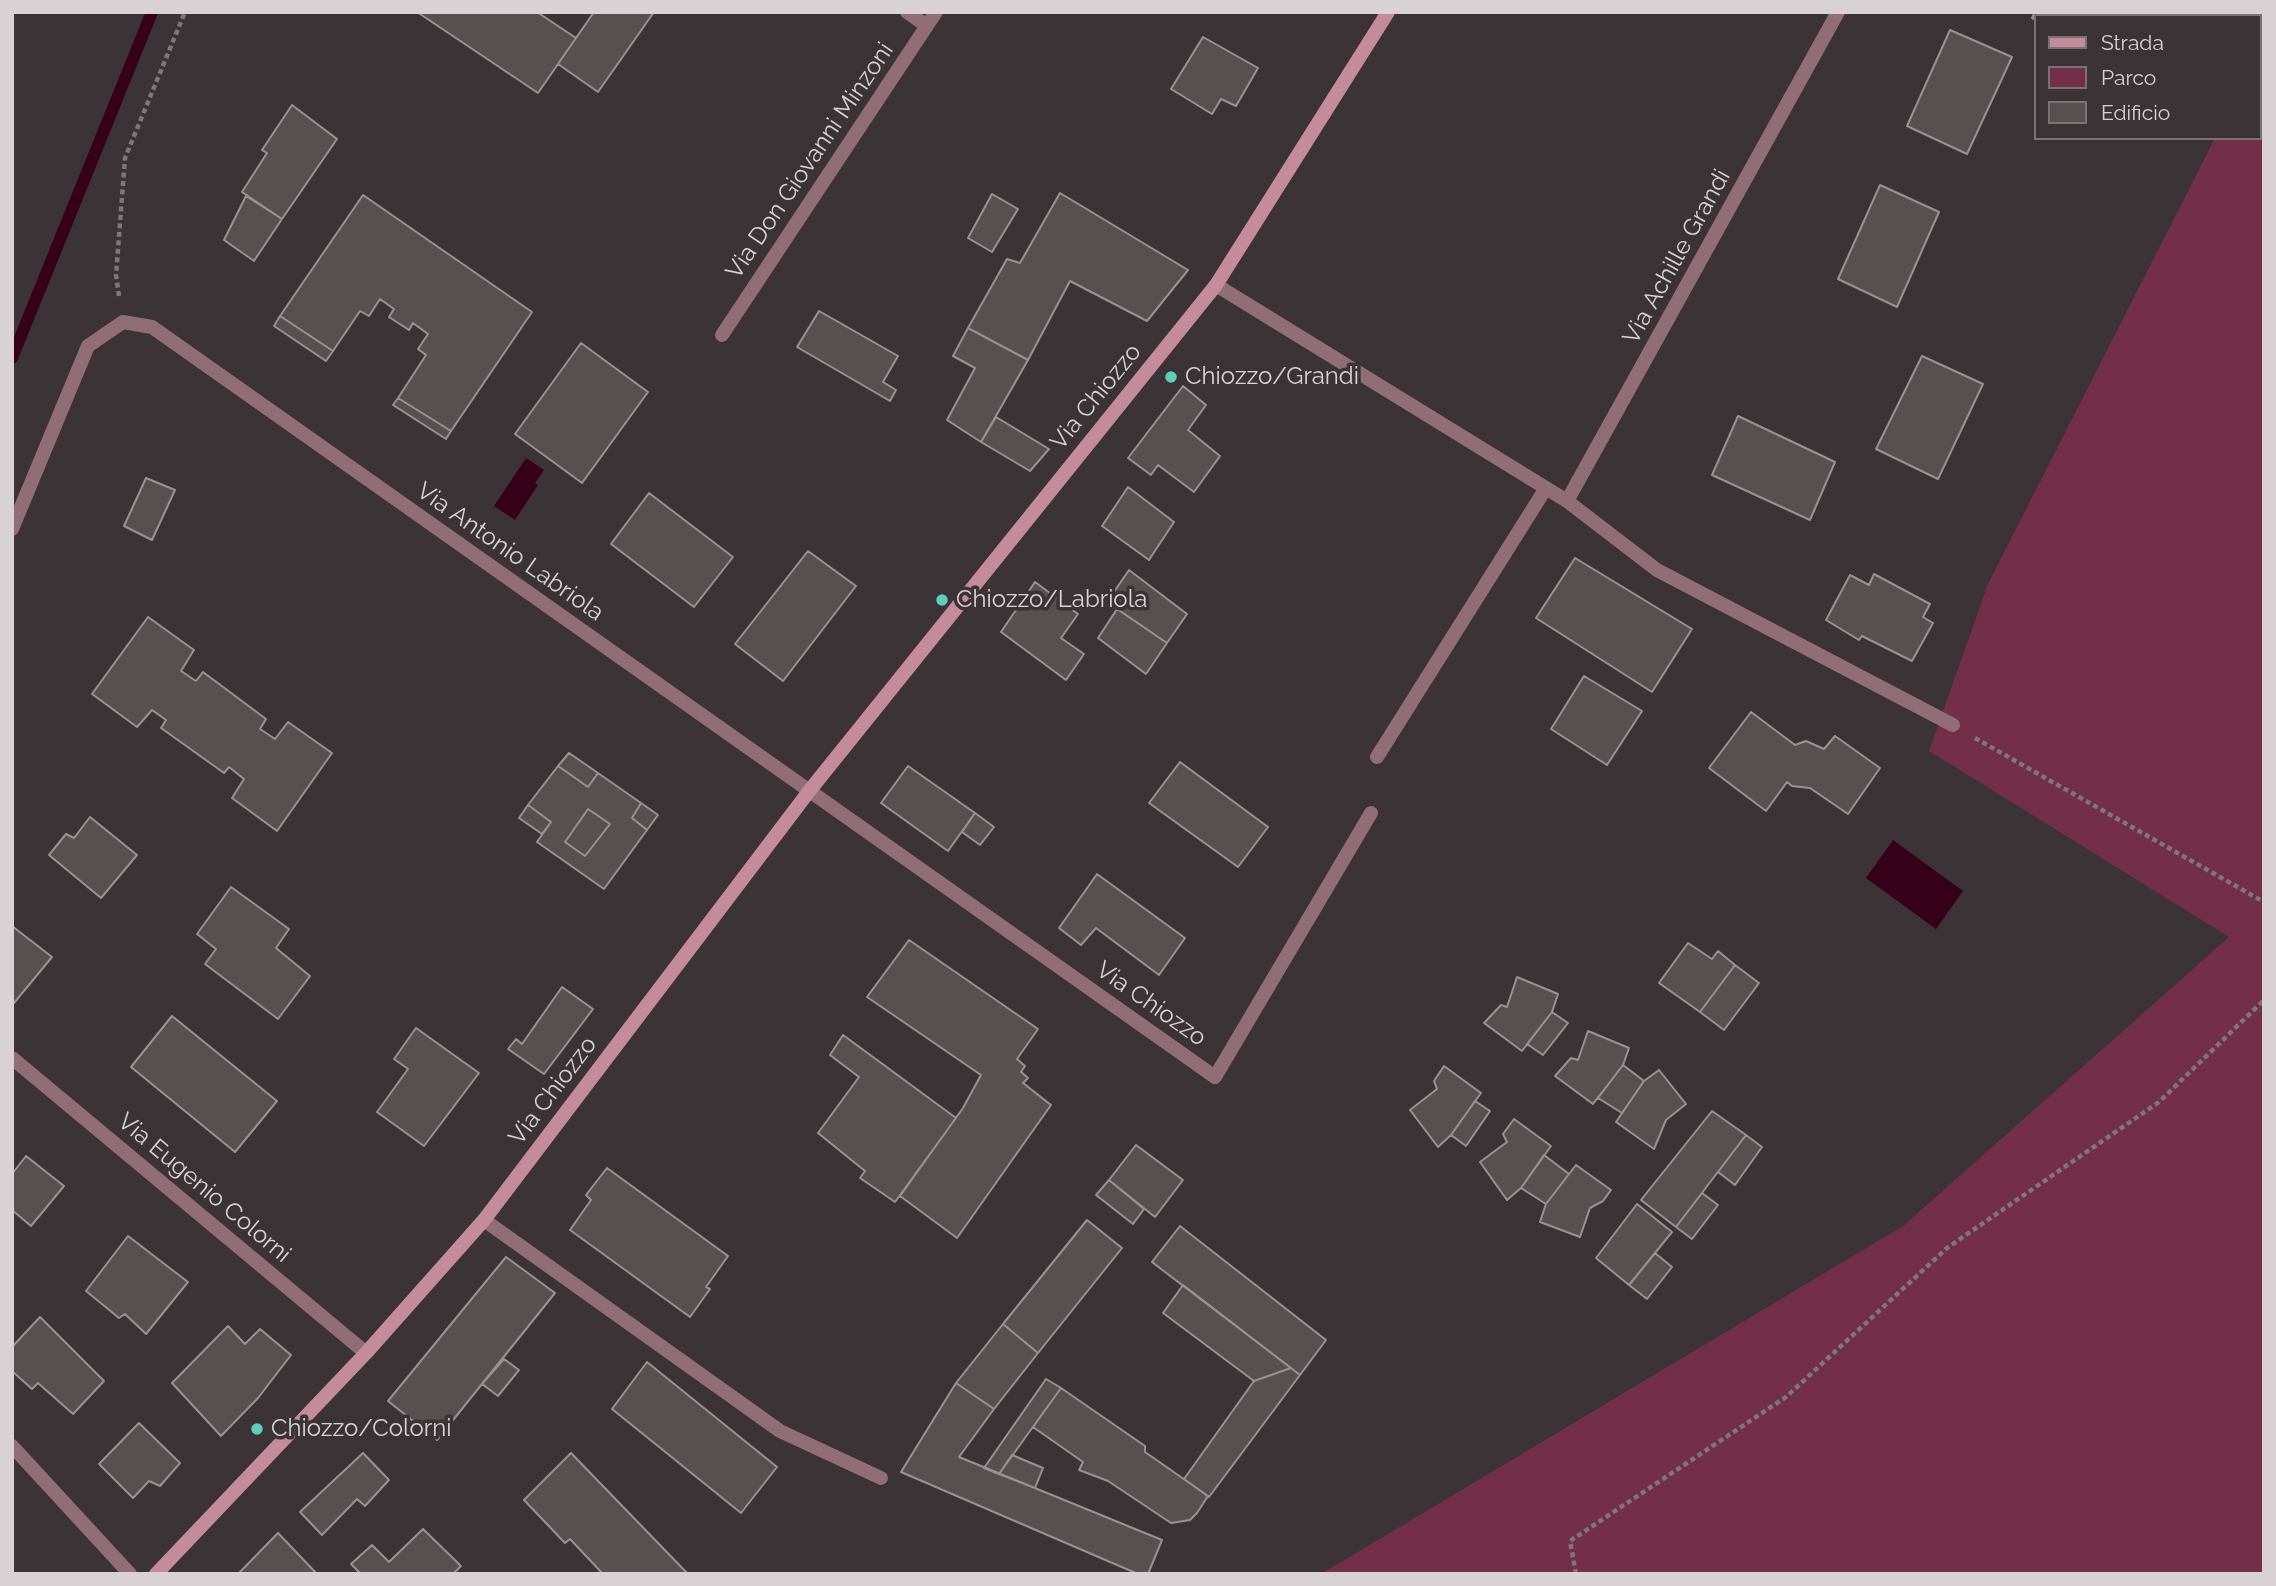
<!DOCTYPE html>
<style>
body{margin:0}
#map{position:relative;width:2276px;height:1586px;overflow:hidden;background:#3b3335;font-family:Raleway,sans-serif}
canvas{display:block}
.frame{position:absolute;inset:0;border:14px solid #d8d2d4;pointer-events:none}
.legend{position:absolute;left:2034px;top:14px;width:228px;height:126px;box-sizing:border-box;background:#3b3335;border:2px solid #7a7375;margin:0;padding:9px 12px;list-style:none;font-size:21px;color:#d8d2d4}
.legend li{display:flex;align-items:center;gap:14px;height:35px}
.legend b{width:35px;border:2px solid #7a7375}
</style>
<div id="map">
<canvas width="2276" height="1586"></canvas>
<div class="frame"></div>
<ul class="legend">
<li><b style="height:9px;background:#c48b9c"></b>Strada</li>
<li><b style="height:19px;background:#732f48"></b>Parco</li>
<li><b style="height:19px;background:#584f51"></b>Edificio</li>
</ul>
</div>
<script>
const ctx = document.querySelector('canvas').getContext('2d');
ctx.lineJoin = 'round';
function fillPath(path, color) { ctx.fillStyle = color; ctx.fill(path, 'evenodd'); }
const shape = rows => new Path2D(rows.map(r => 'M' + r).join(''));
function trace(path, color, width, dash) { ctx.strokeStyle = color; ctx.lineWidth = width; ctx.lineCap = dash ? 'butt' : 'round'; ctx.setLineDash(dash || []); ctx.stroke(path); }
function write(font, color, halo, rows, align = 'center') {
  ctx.font = font + ' Raleway,sans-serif'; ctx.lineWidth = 7; ctx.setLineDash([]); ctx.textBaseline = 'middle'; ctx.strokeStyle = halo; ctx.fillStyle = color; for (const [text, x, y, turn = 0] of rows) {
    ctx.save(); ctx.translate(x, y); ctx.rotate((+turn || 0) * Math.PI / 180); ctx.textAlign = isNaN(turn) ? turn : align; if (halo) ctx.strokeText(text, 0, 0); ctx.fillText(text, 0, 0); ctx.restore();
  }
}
const green = shape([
 [2264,42,2264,1574,1321,1574,1903,1226,2229,937,1929,751,1988,584,2215,138,2260,138,2260,49]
]);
const water = shape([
 [526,458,544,470,535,483,538,485,515,520,494,506],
 [1893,840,1963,891,1936,929,1866,878]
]);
const stream = shape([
 [12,358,152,12]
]);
const building = shape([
 [417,12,537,12,576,38,538,93,417,12],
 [594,12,654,12,598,92,558,64,594,12],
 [2035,12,2153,12,2151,16,2036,16,2036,20,2032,18,2035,12],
 [1950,30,2012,57,1967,154,1907,126,1950,30],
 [1203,37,1258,68,1236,106,1221,99,1212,114,1171,89,1203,37],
 [292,105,337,139,282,219,242,192,267,153,262,150,292,105],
 [1880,185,1939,212,1897,307,1838,279,1880,185],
 [1060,193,1188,270,1147,321,1070,281,1028,360,968,328,1007,259,1020,263,1060,193],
 [992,194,1018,209,992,252,968,238,992,194],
 [363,195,532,312,451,431,398,398,426,355,418,349,428,334,413,323,409,330,389,317,394,309,380,299,369,316,360,311,333,351,280,316,363,195],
 [246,196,282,219,254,261,224,240,246,196],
 [819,311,898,356,883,382,896,390,890,401,797,347,819,311],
 [280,316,333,351,326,361,274,326,280,316],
 [968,328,1028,360,981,442,947,420,975,368,953,356,968,328],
 [581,343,648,392,582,483,515,434,581,343],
 [1922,356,1983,384,1938,479,1876,449,1922,356],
 [1183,386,1206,405,1188,430,1220,456,1194,492,1158,465,1151,475,1128,458,1183,386],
 [398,398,451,431,446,439,393,405,398,398],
 [1738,416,1835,462,1810,520,1712,475,1738,416],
 [996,417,1049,449,1030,471,981,442,996,417],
 [146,478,175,490,152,540,124,526,146,478],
 [1128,487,1174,522,1149,560,1102,526,1128,487],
 [649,493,733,557,694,607,611,544,649,493],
 [808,551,856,586,783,681,735,644,808,551],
 [1575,558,1692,629,1652,692,1536,618,1575,558],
 [1129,570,1187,614,1167,643,1107,602,1129,570],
 [1874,574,1930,604,1923,617,1933,623,1912,661,1862,636,1859,640,1826,620,1850,575,1869,585,1874,574],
 [1035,582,1078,614,1061,638,1084,654,1066,680,1001,632,1035,582],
 [1117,609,1167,643,1146,674,1098,638,1117,609],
 [148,617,194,650,181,671,196,681,203,672,266,719,260,729,275,739,288,722,332,753,277,831,232,798,244,779,229,767,224,773,161,728,166,720,152,710,137,727,92,694,148,617],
 [1584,676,1642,711,1607,765,1551,729,1584,676],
 [1751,712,1795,745,1806,741,1824,749,1835,736,1880,768,1848,814,1810,788,1792,786,1787,782,1766,811,1709,768,1751,712],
 [569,753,598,773,588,787,558,766,569,753],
 [1180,762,1268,827,1238,867,1149,803,1180,762],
 [558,766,588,787,598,773,641,803,632,818,647,830,604,889,537,842,551,822,528,805,558,766],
 [588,809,610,824,585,856,565,842,588,809],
 [908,766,975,813,948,851,881,803,908,766],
 [641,803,658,815,647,830,632,818,641,803],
 [528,805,551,822,542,834,519,818,528,805],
 [588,809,610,824,585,856,565,842,588,809],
 [975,813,994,827,980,845,962,832,975,813],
 [90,817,137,855,101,898,49,855,66,834,74,838,90,817],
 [1097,874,1185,938,1159,975,1096,928,1081,945,1059,928,1097,874],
 [231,887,289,929,276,948,310,976,278,1019,205,964,216,949,197,934,231,887],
 [12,926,52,957,14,1003,12,1002,12,926],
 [909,940,1038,1029,1017,1059,1025,1066,1021,1072,1028,1078,1023,1083,1051,1105,957,1238,900,1196,963,1108,981,1075,867,997,909,940],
 [1688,943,1712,959,1718,951,1735,965,1700,1012,1659,983,1688,943],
 [1735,965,1759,983,1724,1030,1700,1012,1735,965],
 [1517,977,1558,994,1552,1012,1522,1051,1484,1023,1501,1005,1507,1007,1517,977],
 [562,987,593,1009,544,1074,508,1049,516,1039,522,1044,562,987],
 [1552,1012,1568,1023,1543,1055,1527,1044,1552,1012],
 [172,1016,277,1101,235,1152,131,1067,172,1016],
 [416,1028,479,1073,424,1146,377,1112,408,1069,394,1059,416,1028],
 [1588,1031,1629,1048,1623,1065,1593,1104,1555,1076,1571,1058,1578,1060,1588,1031],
 [843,1035,956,1118,895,1202,860,1178,865,1171,818,1133,859,1077,830,1055,843,1035],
 [1623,1065,1644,1081,1622,1113,1598,1098,1623,1065],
 [1444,1066,1481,1093,1451,1135,1438,1147,1410,1110,1437,1089,1434,1081,1444,1066],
 [1659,1070,1686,1104,1666,1120,1654,1149,1616,1122,1644,1081,1659,1070],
 [1475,1101,1490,1111,1466,1146,1451,1135,1475,1101],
 [1712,1111,1746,1135,1676,1227,1641,1200,1712,1111],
 [1514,1119,1551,1146,1521,1188,1507,1200,1480,1162,1507,1142,1503,1134,1514,1119],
 [1746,1135,1762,1147,1735,1185,1718,1172,1746,1135],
 [1136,1145,1183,1180,1155,1217,1109,1180,1136,1145],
 [1544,1155,1569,1174,1546,1204,1521,1188,1544,1155],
 [26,1156,64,1186,31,1226,12,1210,12,1174,26,1156],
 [1576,1165,1611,1190,1603,1201,1590,1208,1580,1237,1540,1222,1546,1204,1576,1165],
 [607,1168,728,1256,706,1287,710,1289,690,1317,570,1230,591,1200,586,1195,607,1168],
 [1109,1180,1144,1209,1133,1224,1096,1195,1109,1180],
 [1702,1193,1718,1205,1692,1239,1676,1227,1702,1193],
 [1637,1204,1672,1232,1629,1285,1596,1258,1637,1204],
 [1087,1220,1122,1248,1038,1353,1003,1324,1087,1220],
 [1180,1226,1326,1340,1300,1375,1152,1262,1180,1226],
 [128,1236,188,1282,146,1334,125,1314,119,1318,86,1291,128,1236],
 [1655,1253,1672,1267,1647,1299,1629,1285,1655,1253],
 [506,1257,555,1293,437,1440,388,1401,506,1257],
 [1183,1285,1291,1368,1254,1381,1163,1313,1183,1285],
 [40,1317,104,1381,73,1414,38,1383,32,1389,12,1371,12,1347,40,1317],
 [1003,1324,1038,1353,994,1409,956,1383,1003,1324],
 [228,1326,245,1344,260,1329,291,1355,258,1398,221,1436,172,1383,228,1326],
 [504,1359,519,1370,498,1396,482,1384,504,1359],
 [647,1362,777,1467,741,1513,612,1409,647,1362],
 [1291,1368,1300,1375,1209,1497,1184,1479,1254,1381,1291,1368],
 [1046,1379,1061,1388,999,1474,984,1468,1046,1379],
 [956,1383,994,1409,959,1457,1162,1540,1148,1574,1138,1574,901,1472,956,1383],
 [1061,1388,1145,1446,1145,1452,1208,1496,1197,1513,1190,1520,1171,1523,1108,1481,1079,1470,1083,1462,1033,1427,1061,1388],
 [139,1423,180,1463,160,1486,149,1481,133,1498,99,1464,139,1423],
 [363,1453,389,1480,365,1506,357,1499,322,1535,300,1512,363,1453],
 [571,1453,688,1574,603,1574,570,1539,565,1543,524,1500,571,1453],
 [1012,1455,1043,1468,1035,1488,999,1474,1012,1455],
 [423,1529,461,1566,453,1574,361,1574,351,1564,372,1545,389,1562,423,1529],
 [278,1533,317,1574,238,1574,278,1533]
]);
const path = shape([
 [119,296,116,275,125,158,185,12],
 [1975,738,2264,902],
 [1576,1574,1570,1541,1786,1397,1947,1248,2159,1102,2264,1000]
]);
const lane = shape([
 [1567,501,1657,570,1953,725]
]);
const street = shape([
 [907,12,927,26],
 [1216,285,1567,501,1838,12],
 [722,335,936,12],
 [12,529,88,346,123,322,152,327,1215,1077,1371,813],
 [1377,757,1546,488],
 [12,1058,366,1353],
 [484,1220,780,1431,881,1478],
 [12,1446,130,1574]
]);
const secondary = shape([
 [156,1574,366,1353,484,1220,810,790,1216,285,1388,12]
]);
const markers = [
 [1171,377,7,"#5dceb9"],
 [942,600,7,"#5dceb9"],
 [257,1429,7,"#5dceb9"]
];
const streetNames = [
 ["Via Don Giovanni Minzoni",810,161,-56],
 ["Via Achille Grandi",1677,257,-61],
 ["Via Chiozzo",1096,397,-51],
 ["Via Antonio Labriola",510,552,35],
 ["Via Chiozzo",1151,1004,35],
 ["Via Chiozzo",553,1091,-53],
 ["Via Eugenio Colorni",204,1188,40]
];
const poiNames = [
 ["Chiozzo/Grandi",1185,377],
 ["Chiozzo/Labriola",956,600],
 ["Chiozzo/Colorni",271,1429]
];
fillPath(green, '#732f48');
fillPath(water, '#350018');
trace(stream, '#350018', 12);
fillPath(building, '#584f51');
trace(building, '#9b9194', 2);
trace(path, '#7e7779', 4.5, [5, 3.5]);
trace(lane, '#916d77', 14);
trace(street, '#916d77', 14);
trace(secondary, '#c48b9c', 14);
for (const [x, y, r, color] of markers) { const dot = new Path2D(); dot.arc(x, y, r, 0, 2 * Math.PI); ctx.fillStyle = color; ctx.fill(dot); trace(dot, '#3b3335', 2.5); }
write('24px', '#d8d2d4', '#3b3335', streetNames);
write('24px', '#d8d2d4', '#3b3335', poiNames, 'left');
</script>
